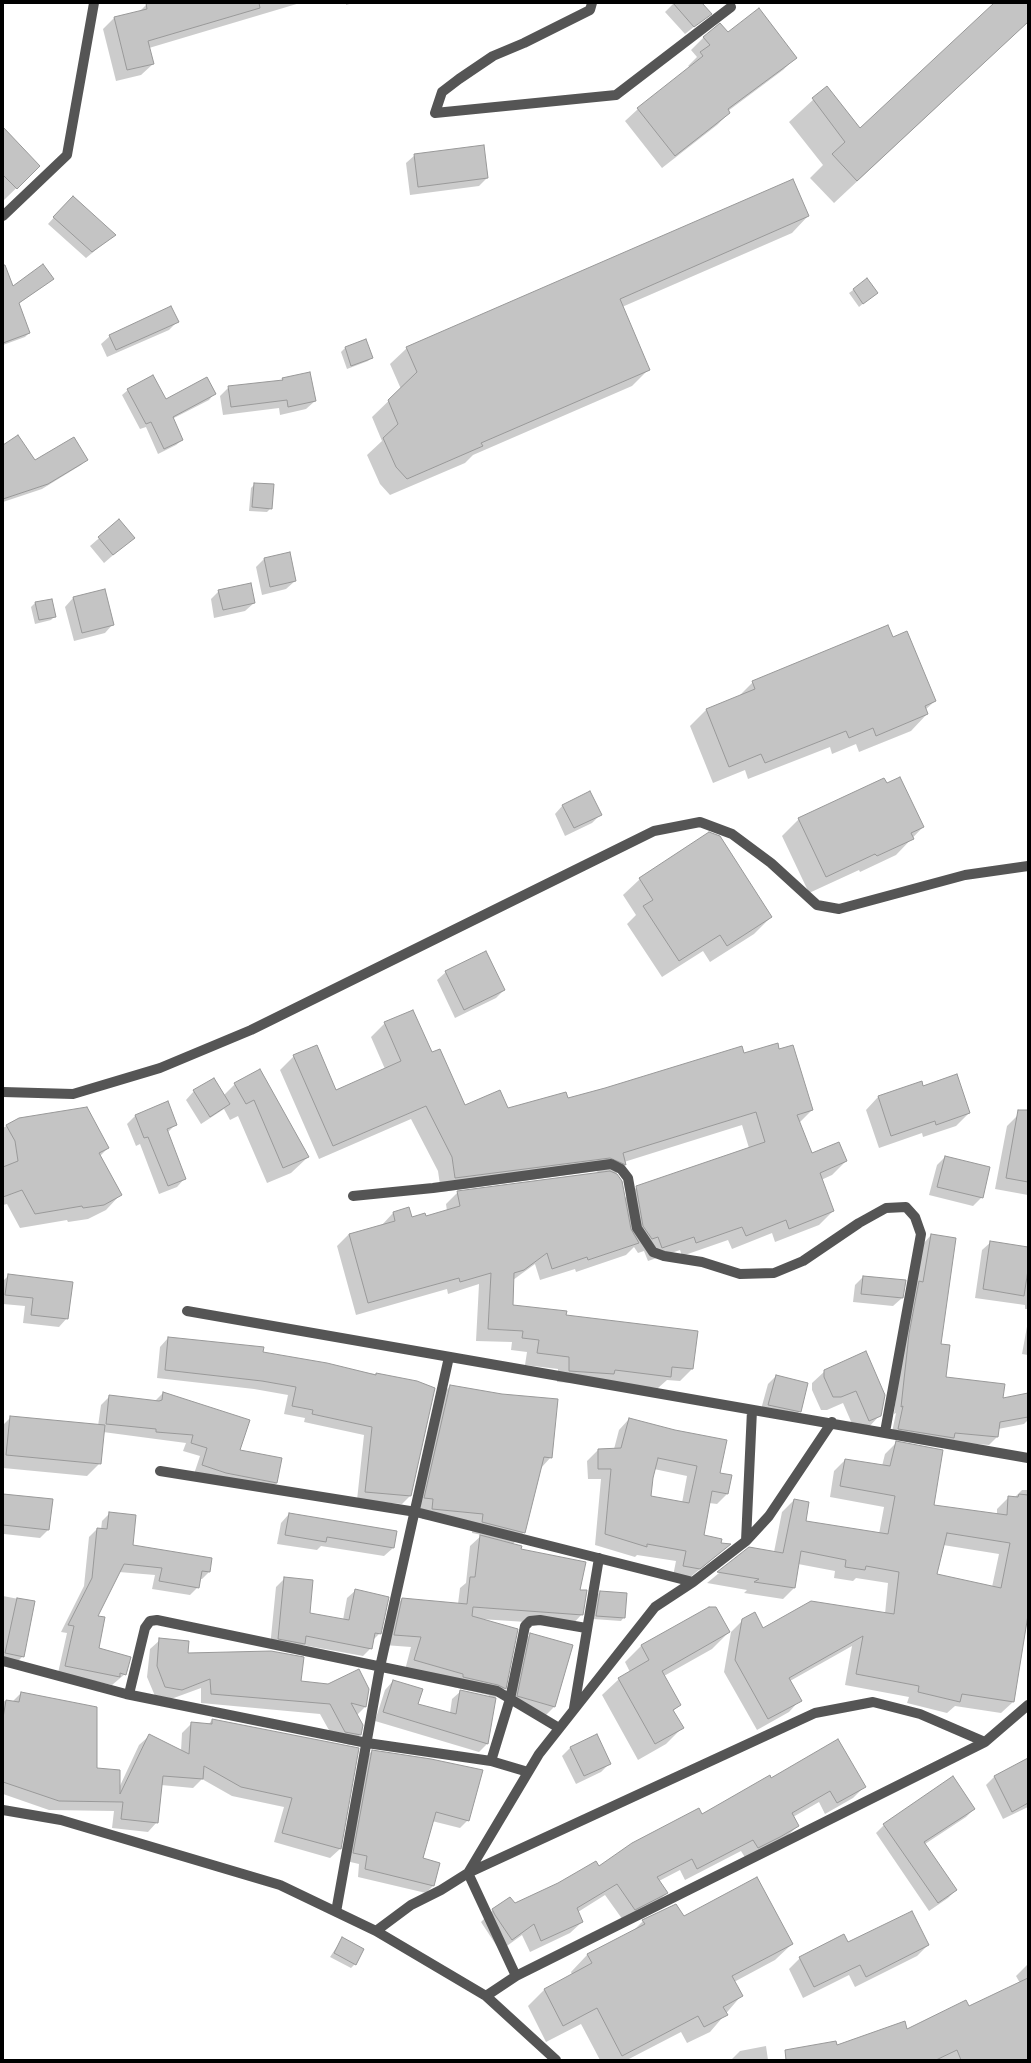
<!DOCTYPE html>
<style>
body{margin:0}
#map{position:relative;width:1031px;height:2063px;overflow:hidden;background:#fff;font-family:"Public Sans",sans-serif}
canvas{display:block}
.frame{position:absolute;inset:0;border:4px solid #000;pointer-events:none}
</style>
<div id="map">
<canvas width="1031" height="2063"></canvas>
<div class="frame"></div>
</div>
<script>
const ctx = document.querySelector('canvas').getContext('2d');
ctx.lineJoin = 'round';
function fillPath(path, color) { ctx.fillStyle = color; ctx.fill(path, 'evenodd'); }
const shape = rows => new Path2D(rows.map(r => 'M' + r).join(''));
function trace(path, color, width, dash) { ctx.strokeStyle = color; ctx.lineWidth = width; ctx.lineCap = dash ? 'butt' : 'round'; ctx.setLineDash(dash || []); ctx.stroke(path); }
const shadow = shape([
 [152,3,300,3,149,48,153,64,141,75,116,81,103,29,114,18,139,12,146,5],
 [346,3,353,3,346,5],
 [674,3,701,3,710,14,685,34,665,12],
 [995,3,1028,3,1028,22,834,203,810,178,823,165,789,122,827,87,860,129],
 [727,33,795,58,783,70,728,111,729,113,717,125,662,168,625,121,638,109,690,67,688,66,697,57,691,50,704,37],
 [3,129,39,166,3,201],
 [415,155,487,178,479,186,410,195,406,163],
 [66,204,114,235,86,258,48,224],
 [808,216,792,233,622,307,649,369,632,386,473,455,465,463,390,495,380,484,367,455,382,441,372,417,401,389,390,364,407,348],
 [867,280,876,293,859,307,849,293],
 [49,282,18,304,29,333,25,337,3,345,3,294],
 [177,322,169,330,107,357,101,344,110,336],
 [345,348,372,357,368,361,347,369,341,352],
 [283,379,315,401,306,409,280,415,279,408,223,415,220,396,229,387,280,381],
 [128,390,165,400,214,394,209,400,172,419,182,440,176,445,158,454,146,427,140,429,122,395],
 [3,447,35,462,86,459,81,465,42,489,3,502],
 [255,484,271,508,267,512,249,511,251,488],
 [119,521,133,538,104,563,90,546],
 [264,559,295,581,286,589,262,595,256,567],
 [219,591,254,603,245,611,214,618,211,599],
 [73,598,113,624,105,633,74,641,65,607],
 [51,600,55,616,51,620,35,624,31,607,35,603],
 [892,638,935,701,925,710,927,714,911,731,859,752,856,744,832,754,830,747,748,779,745,770,713,783,690,726,706,710,738,697,753,682],
 [884,779,923,827,896,855,860,872,859,870,809,893,782,836,799,819],
 [563,805,601,814,592,823,565,836,555,814],
 [640,879,771,917,754,934,710,962,703,951,662,977,627,924,636,915,623,895],
 [446,972,504,990,496,998,455,1018,437,980],
 [385,1023,431,1054,464,1106,508,1110,567,1099,743,1055,779,1050,812,1110,799,1123,811,1155,846,1161,832,1175,821,1180,833,1211,819,1225,775,1242,772,1233,732,1249,728,1240,682,1256,680,1250,648,1261,644,1251,638,1253,634,1247,626,1255,576,1272,575,1269,540,1280,535,1264,513,1280,512,1305,565,1316,696,1332,692,1369,680,1381,667,1380,658,1388,557,1382,558,1369,525,1365,527,1352,511,1350,512,1342,476,1341,479,1284,448,1294,447,1289,356,1315,337,1246,349,1234,381,1226,393,1213,409,1208,412,1218,425,1217,447,1211,446,1204,458,1192,600,1173,596,1171,441,1192,438,1171,411,1119,319,1159,280,1070,294,1056,335,1091,385,1069,371,1037],
 [742,1125,749,1148,637,1187,624,1199,615,1174,625,1165,624,1162],
 [260,1070,308,1157,291,1173,267,1183,238,1116,230,1120,224,1109,201,1124,186,1100,194,1091,224,1095,235,1084],
 [921,1082,923,1087,969,1113,956,1126,923,1137,922,1133,879,1148,866,1110,878,1097],
 [167,1102,176,1124,167,1133,185,1178,177,1187,159,1194,140,1144,136,1146,127,1124,135,1116],
 [1018,1115,1028,1117,1028,1195,995,1189,1007,1126],
 [19,1119,108,1148,100,1156,120,1195,106,1210,88,1219,68,1222,67,1220,20,1228,7,1204,3,1205,3,1128],
 [945,1157,982,1197,973,1206,929,1195,937,1165],
 [931,1235,940,1345,945,1378,1002,1400,1028,1394,1028,1420,1024,1424,998,1429,997,1437,989,1445,891,1437,896,1413,894,1414,902,1343,923,1244],
 [991,1242,1028,1248,1025,1279,1028,1280,1028,1309,1025,1309,1025,1305,975,1298,982,1250],
 [8,1276,67,1318,59,1327,23,1323,25,1306,3,1304,3,1281],
 [863,1277,902,1298,893,1306,853,1302,855,1285],
 [1028,1321,1028,1355,1022,1354],
 [168,1338,262,1353,417,1382,410,1496,402,1504,357,1500,364,1435,304,1422,305,1418,284,1414,288,1395,254,1389,157,1378,160,1347],
 [825,1371,884,1395,880,1415,868,1428,856,1433,843,1403,827,1410,821,1410,812,1390,812,1383],
 [776,1376,800,1411,791,1420,760,1413,768,1384],
 [450,1386,551,1457,541,1468,524,1532,513,1544,579,1591,582,1614,572,1625,480,1619,505,1688,494,1699,487,1744,479,1752,375,1721,385,1690,393,1681,417,1705,450,1713,452,1699,461,1691,493,1698,488,1695,453,1687,453,1684,405,1670,411,1647,384,1645,392,1609,402,1599,458,1604,460,1588,466,1583,470,1546,482,1535,472,1533,473,1524,422,1519,423,1509,414,1508,439,1397],
 [163,1393,277,1483,268,1491,194,1474,200,1456,183,1451,186,1443,103,1432,100,1463,87,1476,3,1468,3,1425,10,1418,98,1426,101,1405,109,1397,155,1401],
 [629,1419,719,1474,728,1493,717,1504,709,1503,703,1536,720,1544,729,1545,688,1579,673,1576,676,1561,637,1555,635,1557,595,1545,601,1479,588,1479,587,1461,598,1450,614,1449,619,1430],
 [654,1469,687,1476,682,1503,650,1497],
 [896,1443,932,1506,997,1515,997,1509,1009,1497,1014,1498,1022,1490,1028,1490,1028,1613,1013,1702,1001,1713,955,1706,947,1713,907,1703,909,1697,845,1685,852,1646,790,1681,800,1700,789,1712,757,1730,724,1672,731,1632,743,1620,763,1630,885,1614,888,1583,856,1578,853,1581,834,1578,835,1571,798,1564,794,1588,783,1599,744,1593,747,1590,707,1583,749,1548,774,1552,782,1512,794,1500,805,1522,879,1534,884,1507,830,1497,834,1471,845,1460,882,1466,885,1454],
 [943,1545,999,1554,992,1587,936,1575],
 [3,1495,52,1500,48,1530,40,1538,4,1534,3,1536],
 [110,1513,132,1546,209,1572,202,1579,199,1579,198,1587,190,1595,152,1589,155,1575,119,1572,96,1617,98,1649,125,1674,112,1685,58,1673,67,1633,61,1632,84,1586,89,1537,97,1529,101,1530,102,1521],
 [289,1514,393,1548,384,1556,321,1546,317,1550,277,1544,281,1523],
 [285,1578,309,1614,343,1620,347,1598,356,1590,380,1633,372,1641,371,1648,363,1656,303,1645,296,1652,270,1647,276,1587],
 [600,1592,624,1617,621,1621,593,1619,596,1596],
 [3,1596,34,1602,23,1656,11,1668,3,1666],
 [709,1608,729,1632,712,1649,664,1676,680,1705,673,1711,682,1728,666,1744,638,1760,602,1695,619,1679,630,1672,625,1662,641,1646],
 [531,1634,572,1646,554,1707,546,1715,510,1704,522,1642],
 [160,1640,187,1654,300,1682,365,1707,357,1715,360,1735,350,1745,335,1741,320,1714,201,1703,201,1688,171,1699,155,1696,147,1677,150,1649],
 [21,1693,96,1769,119,1788,139,1745,149,1736,181,1751,182,1733,192,1723,208,1725,212,1720,358,1749,340,1849,330,1858,274,1842,284,1807,232,1796,202,1779,193,1788,161,1785,157,1822,148,1832,112,1828,114,1811,49,1810,3,1794,3,1701,12,1702],
 [596,1736,610,1763,601,1772,576,1784,562,1756,570,1748],
 [372,1751,468,1820,460,1828,432,1821,421,1859,434,1885,426,1893,358,1877,359,1864,346,1861,364,1759],
 [1028,1760,1028,1807,1003,1819,986,1785,994,1777],
 [771,1779,864,1787,853,1798,825,1814,819,1802,793,1817,798,1826,786,1837,746,1859,741,1851,685,1880,680,1870,659,1881,667,1893,655,1904,623,1920,605,1895,578,1912,582,1922,570,1933,530,1952,522,1935,500,1951,481,1922,493,1910,515,1905,599,1867],
 [974,1809,966,1817,925,1844,956,1890,948,1898,929,1911,876,1833,884,1825],
 [675,1905,684,1917,792,1944,775,1960,734,1982,741,1996,710,2032,687,2043,681,2032,627,2060,600,2060,581,2024,546,2042,528,2006,544,1990,572,1975,571,1972,587,1955,633,1931,643,1921],
 [342,1939,355,1964,351,1968,330,1957],
 [848,1944,928,1945,917,1956,855,1987,849,1975,803,1998,789,1969,800,1958],
 [1027,1965,1028,2060,798,2060,836,2047,907,2030,968,2007,1020,1983,1016,1976],
 [766,2046,768,2060,731,2060,740,2051]
]);
const building = shape([
 [146,3,259,3,260,8,148,41,154,64,127,70,114,17,147,9,146,3],
 [673,3,702,3,712,14,694,27,673,3],
 [994,3,1028,3,1028,22,857,181,832,154,845,142,812,98,827,86,860,128,994,3],
 [759,8,797,58,728,109,730,113,675,156,637,108,703,56,700,52,710,45,703,37,720,23,728,32,759,8],
 [3,127,40,166,17,189,3,175,3,127],
 [484,145,488,178,418,187,414,154,484,145],
 [793,179,809,216,620,299,650,370,481,443,483,446,407,479,396,467,383,438,398,424,388,400,417,372,406,347,793,179],
 [73,196,116,235,92,252,53,217,73,196],
 [43,264,54,279,19,303,30,333,3,343,3,265,5,265,13,286,43,264],
 [867,278,878,293,863,304,853,289,867,278],
 [171,306,179,322,116,350,109,335,171,306],
 [366,339,373,358,351,366,345,347,366,339],
 [310,372,316,401,288,407,287,400,231,407,228,386,283,380,282,378,310,372],
 [153,375,166,399,207,377,216,394,173,417,183,440,164,449,151,422,146,424,127,389,153,375],
 [18,435,35,460,74,437,88,460,48,484,3,499,3,445,18,435],
 [254,483,274,484,272,509,252,507,254,483],
 [119,519,135,538,113,555,98,537,119,519],
 [290,552,296,581,270,587,264,558,290,552],
 [251,583,255,603,223,610,218,590,251,583],
 [105,589,114,625,82,633,73,597,105,589],
 [52,599,56,617,39,620,35,602,52,599],
 [888,625,893,637,907,631,936,701,925,706,928,714,876,736,873,728,849,738,846,731,765,763,761,754,729,767,706,709,755,689,752,681,888,625],
 [900,777,924,827,911,833,914,839,877,856,875,854,826,877,798,818,884,778,887,783,900,777],
 [590,791,602,815,574,828,562,805,590,791],
 [709,832,720,836,772,917,727,946,720,935,679,961,643,906,653,900,639,878,709,832],
 [486,951,505,990,464,1010,445,971,486,951],
 [413,1010,432,1052,440,1049,465,1105,500,1090,508,1108,566,1092,568,1098,605,1088,742,1046,744,1053,778,1043,779,1049,793,1045,813,1110,797,1115,812,1153,839,1142,847,1161,820,1173,834,1211,789,1229,786,1220,746,1236,742,1227,696,1243,694,1237,662,1248,658,1237,652,1239,643,1226,636,1186,765,1142,756,1112,623,1153,626,1165,610,1158,455,1178,452,1157,426,1106,333,1146,293,1055,317,1045,336,1090,401,1061,384,1022,413,1010],
 [260,1069,309,1157,283,1168,254,1100,246,1104,234,1083,260,1069],
 [957,1074,970,1113,936,1125,935,1121,891,1136,878,1096,922,1081,923,1086,957,1074],
 [214,1078,230,1104,210,1117,193,1090,214,1078],
 [168,1101,177,1125,167,1129,186,1179,168,1186,148,1137,144,1138,135,1115,168,1101],
 [87,1107,109,1148,99,1153,122,1195,104,1205,83,1208,82,1206,35,1214,22,1190,3,1197,3,1167,18,1161,15,1141,6,1125,19,1118,87,1107],
 [1018,1110,1028,1110,1028,1182,1006,1178,1018,1110],
 [945,1156,990,1167,983,1198,937,1187,945,1156],
 [610,1171,617,1174,622,1181,631,1229,639,1243,588,1260,587,1257,552,1269,547,1253,524,1270,514,1273,513,1305,567,1311,566,1315,698,1331,693,1369,672,1367,671,1377,615,1370,614,1374,569,1371,569,1357,537,1353,539,1340,522,1338,523,1331,488,1329,491,1273,460,1282,459,1278,368,1303,349,1234,395,1221,393,1212,409,1207,412,1217,425,1213,426,1216,460,1206,457,1191,610,1171],
 [931,1234,956,1238,941,1344,950,1345,946,1377,1005,1384,1003,1398,1028,1393,1028,1417,1000,1422,998,1437,955,1433,954,1438,898,1429,903,1406,901,1407,909,1334,919,1281,923,1282,931,1234],
 [990,1241,1028,1247,1028,1270,1024,1296,983,1289,990,1241],
 [8,1274,73,1282,68,1319,31,1315,33,1298,5,1295,8,1274],
 [863,1276,906,1280,903,1298,861,1294,863,1276],
 [168,1337,264,1347,263,1352,327,1363,376,1375,376,1373,417,1381,435,1388,411,1496,365,1492,372,1427,312,1414,313,1410,292,1406,296,1387,262,1381,165,1370,168,1337],
 [866,1351,885,1395,881,1416,869,1421,856,1391,841,1397,833,1397,824,1377,824,1370,866,1351],
 [776,1375,808,1383,801,1412,768,1405,776,1375],
 [450,1385,502,1394,558,1399,552,1458,544,1457,525,1533,482,1522,483,1514,432,1509,433,1499,424,1498,450,1385],
 [163,1392,250,1420,240,1450,282,1458,277,1483,226,1473,202,1465,207,1448,191,1443,193,1435,156,1432,156,1429,106,1424,109,1395,159,1401,162,1400,163,1392],
 [10,1416,105,1425,101,1464,6,1455,10,1416],
 [629,1418,675,1430,727,1440,720,1473,732,1475,728,1494,712,1491,704,1535,722,1539,721,1543,731,1544,700,1569,683,1566,686,1551,647,1544,647,1547,605,1534,611,1469,598,1469,598,1449,621,1448,629,1418],
 [658,1458,697,1466,689,1503,651,1496,653,1478,658,1458],
 [896,1441,943,1450,934,1505,1007,1515,1008,1496,1018,1497,1019,1494,1028,1495,1028,1615,1014,1702,962,1694,960,1702,918,1692,919,1686,856,1674,863,1636,789,1678,802,1701,768,1719,735,1660,742,1619,755,1612,763,1628,811,1601,894,1614,899,1572,866,1566,865,1570,845,1567,846,1560,801,1551,795,1588,754,1582,759,1579,717,1572,749,1547,783,1553,794,1499,809,1502,806,1521,888,1534,895,1496,840,1486,845,1459,890,1466,896,1441],
 [947,1533,1010,1543,1001,1588,937,1574,947,1533],
 [3,1494,53,1499,49,1530,3,1525,3,1494],
 [109,1512,136,1515,133,1545,212,1558,210,1572,202,1571,199,1588,159,1581,162,1568,124,1564,98,1616,105,1617,99,1648,131,1657,126,1675,120,1673,120,1677,65,1666,74,1626,68,1625,92,1578,97,1528,107,1529,109,1512],
 [289,1513,397,1531,394,1548,327,1537,326,1542,285,1535,289,1513],
 [480,1535,522,1546,521,1549,586,1562,580,1590,587,1590,583,1615,473,1607,472,1616,518,1629,506,1689,498,1685,463,1677,463,1674,414,1660,421,1637,394,1635,402,1598,467,1604,470,1577,475,1577,480,1535],
 [284,1577,313,1580,310,1613,349,1620,355,1589,389,1597,381,1634,375,1633,372,1649,306,1636,305,1644,278,1639,284,1577],
 [600,1591,627,1593,625,1618,596,1616,600,1591],
 [17,1598,35,1601,24,1657,5,1653,17,1598],
 [709,1607,716,1607,730,1632,662,1671,681,1705,673,1710,684,1728,655,1744,618,1678,649,1660,641,1645,709,1607],
 [530,1633,573,1645,555,1707,517,1696,530,1633],
 [159,1638,189,1641,188,1653,271,1651,304,1657,301,1681,328,1684,359,1669,369,1689,366,1707,351,1703,363,1725,361,1735,345,1732,330,1704,211,1694,210,1679,182,1690,165,1687,157,1666,159,1638],
 [393,1680,423,1689,418,1704,456,1714,460,1690,496,1698,488,1744,383,1712,393,1680],
 [21,1692,97,1707,97,1768,120,1770,120,1794,149,1734,189,1754,191,1722,212,1724,212,1719,359,1748,341,1849,282,1833,292,1798,241,1787,204,1766,203,1779,163,1776,158,1823,121,1819,123,1802,59,1801,3,1782,3,1718,6,1700,19,1702,21,1692],
 [597,1734,611,1764,584,1776,570,1747,597,1734],
 [838,1739,866,1787,837,1803,830,1791,792,1813,799,1826,780,1837,758,1848,753,1840,697,1869,692,1859,657,1877,668,1893,635,1910,617,1884,577,1908,583,1922,541,1941,534,1924,512,1940,495,1915,492,1909,510,1897,515,1903,558,1883,596,1861,599,1866,632,1843,699,1808,702,1814,770,1775,771,1778,838,1739],
 [372,1750,431,1759,483,1770,469,1821,436,1812,423,1858,440,1863,434,1886,365,1869,367,1856,353,1853,372,1750],
 [1028,1758,1028,1803,1012,1812,994,1776,1028,1758],
 [953,1776,975,1809,924,1842,957,1890,938,1903,883,1824,953,1776],
 [757,1877,793,1944,732,1976,743,1996,723,2007,728,2015,704,2027,698,2016,622,2056,597,2008,563,2026,544,1989,592,1963,587,1954,645,1924,642,1920,676,1904,684,1916,757,1877],
 [912,1911,929,1945,866,1977,860,1965,814,1987,799,1957,844,1934,848,1942,912,1911],
 [342,1937,364,1949,356,1965,334,1953,342,1937],
 [1028,1978,1028,2060,961,2060,957,2050,936,2060,786,2060,785,2050,836,2041,837,2045,905,2021,907,2029,966,2000,969,2006,1028,1978]
]);
const minor = shape([
 [592,3,590,10,524,43,493,56,459,79,442,92,435,113,616,95,731,7],
 [3,216,67,155,94,3],
 [3,1092,73,1094,160,1068,251,1030,654,831,700,822,732,834,771,863,817,905,839,909,965,875,1028,866],
 [353,1196,433,1188,611,1164,621,1169,628,1178,637,1228,653,1252,664,1256,702,1262,740,1274,774,1273,803,1261,859,1223,886,1208,906,1207,915,1217,921,1234,885,1432],
 [187,1311,1028,1458],
 [160,1471,416,1512,693,1582],
 [746,1541,752,1410],
 [3,1661,126,1694,367,1743,491,1761,528,1772],
 [129,1694,145,1628,150,1621,157,1620,497,1691,559,1728],
 [574,1708,599,1558],
 [491,1761,510,1699,525,1626,530,1621,540,1620,586,1628],
 [3,1810,61,1820,280,1885,376,1931,486,1996,556,2060],
 [336,1912,380,1667,449,1357],
 [376,1931,411,1905,441,1890,468,1873,815,1713,873,1702,920,1714,985,1742],
 [516,1976,468,1873,539,1754,655,1607,693,1582,746,1541,769,1516,832,1422],
 [486,1996,516,1976,985,1742,1028,1705]
]);
fillPath(shadow, '#0003');
fillPath(building, '#c4c4c4');
trace(building, '#999', 1);
trace(minor, '#555', 10);
</script>
